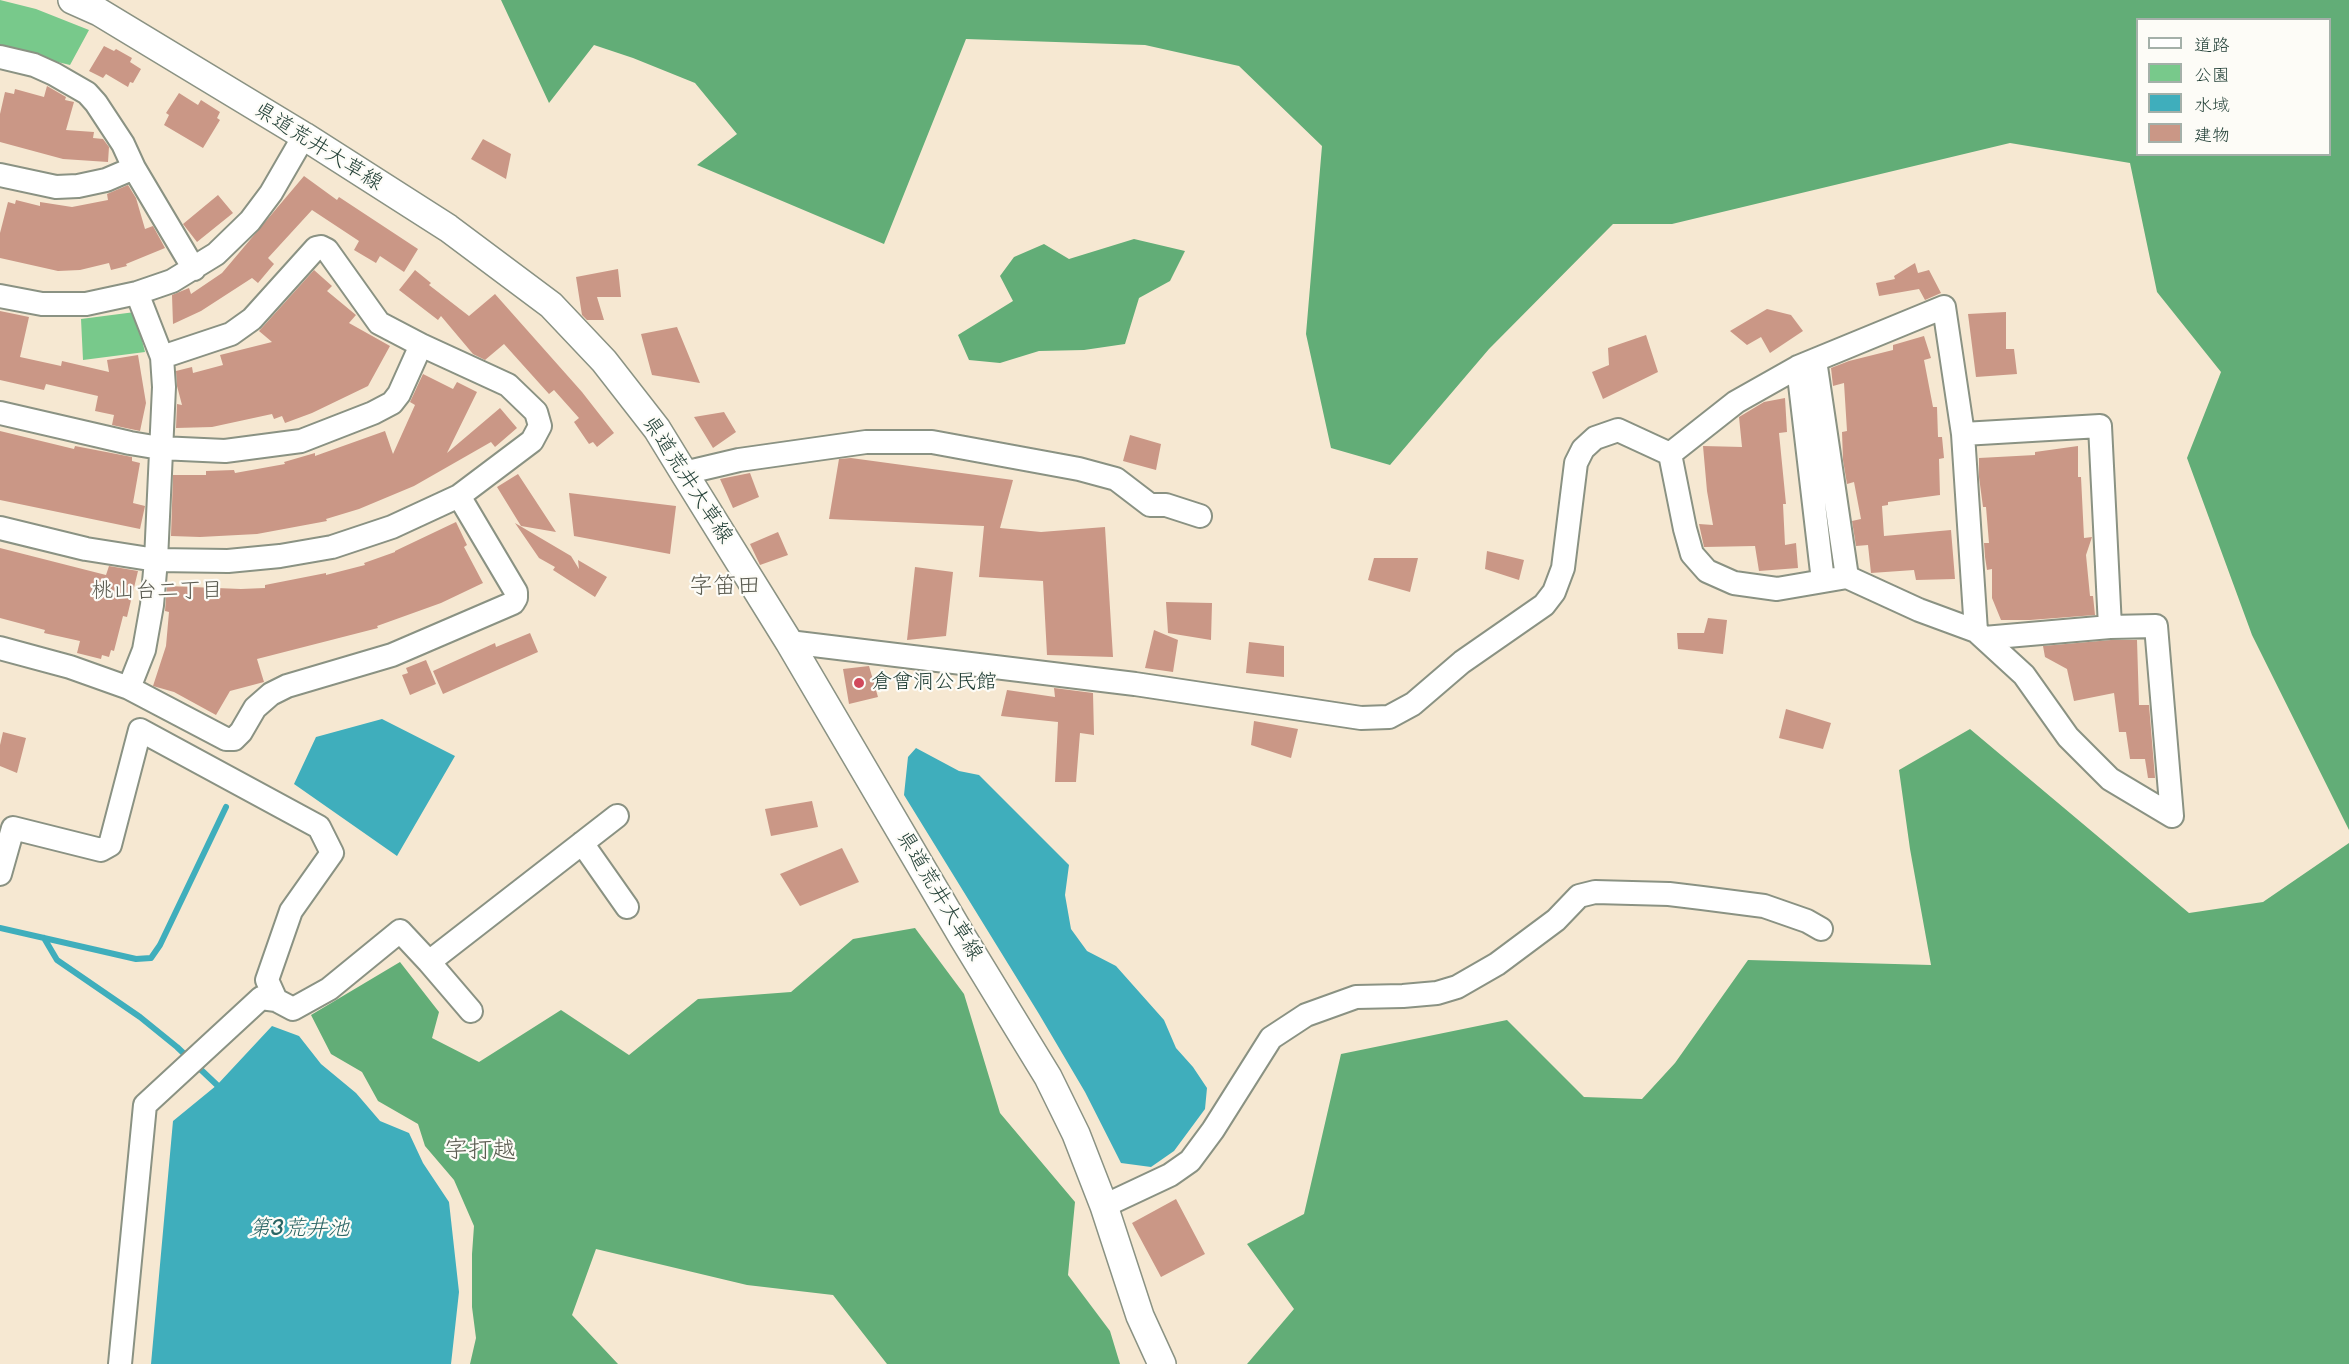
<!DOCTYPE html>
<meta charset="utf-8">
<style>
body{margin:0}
#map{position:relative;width:2349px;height:1364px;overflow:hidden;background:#f6e8d2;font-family:"Balsamiq Sans","Klee One",sans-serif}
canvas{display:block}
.legend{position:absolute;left:2136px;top:18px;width:195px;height:138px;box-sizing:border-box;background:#fdfcf7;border:2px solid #a4b0a9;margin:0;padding:8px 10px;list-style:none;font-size:18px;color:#1f3d34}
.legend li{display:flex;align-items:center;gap:12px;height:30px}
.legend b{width:30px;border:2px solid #a4b0a9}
</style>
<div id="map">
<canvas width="2349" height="1364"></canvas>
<ul class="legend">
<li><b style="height:8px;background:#fff"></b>道路</li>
<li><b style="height:16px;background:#78c98b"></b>公園</li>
<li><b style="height:16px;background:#3faebc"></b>水域</li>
<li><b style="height:16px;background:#ca9786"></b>建物</li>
</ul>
</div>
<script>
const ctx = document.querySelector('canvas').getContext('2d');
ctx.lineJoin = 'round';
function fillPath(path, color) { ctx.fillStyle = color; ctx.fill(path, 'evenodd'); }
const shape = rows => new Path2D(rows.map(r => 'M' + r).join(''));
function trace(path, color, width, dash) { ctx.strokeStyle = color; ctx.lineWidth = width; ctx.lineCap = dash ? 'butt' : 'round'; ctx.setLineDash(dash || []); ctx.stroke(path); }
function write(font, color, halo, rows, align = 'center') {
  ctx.font = font + ' "Balsamiq Sans","Klee One",sans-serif'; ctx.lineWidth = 4.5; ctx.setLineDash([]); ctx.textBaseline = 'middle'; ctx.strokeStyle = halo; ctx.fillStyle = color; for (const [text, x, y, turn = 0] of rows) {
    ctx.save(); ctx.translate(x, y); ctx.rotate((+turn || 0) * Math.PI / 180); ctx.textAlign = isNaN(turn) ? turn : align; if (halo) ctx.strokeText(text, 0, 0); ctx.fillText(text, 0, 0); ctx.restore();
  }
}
const green = shape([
 [0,0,36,9,89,30,70,65,0,48],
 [135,312,145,352,83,360,81,319]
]);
const forest = shape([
 [501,0,2349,0,2349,830,2252,635,2187,458,2221,372,2157,292,2130,163,2010,143,1672,224,1613,224,1489,349,1390,465,1331,448,1306,334,1322,146,1239,66,1145,45,966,39,884,244,697,165,737,134,695,83,633,58,594,45,549,103],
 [2138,20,2330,20,2330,154,2138,154],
 [1134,239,1185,251,1170,281,1139,298,1125,344,1084,350,1039,351,1000,363,969,360,958,335,1013,301,1000,276,1014,257,1044,244,1069,259],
 [1970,729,2189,913,2263,902,2349,843,2349,1364,1247,1364,1294,1309,1247,1244,1304,1214,1341,1054,1507,1020,1584,1097,1642,1099,1675,1063,1748,960,1931,965,1910,849,1899,770],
 [915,928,964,994,1000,1113,1075,1202,1068,1275,1110,1331,1120,1364,887,1364,833,1295,747,1285,596,1249,572,1315,618,1364,470,1364,476,1338,472,1307,472,1254,474,1226,454,1180,425,1146,418,1124,378,1101,362,1072,331,1054,311,1015,400,962,439,1012,432,1038,479,1062,561,1010,629,1055,698,999,791,992,853,939]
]);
const water = shape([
 [382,719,455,756,397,856,294,784,316,737],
 [916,748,959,771,979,775,1069,865,1065,895,1071,929,1087,951,1116,966,1164,1020,1176,1048,1193,1067,1207,1088,1205,1109,1174,1151,1151,1167,1121,1163,1085,1092,1039,1014,904,795,908,757],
 [272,1026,299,1036,321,1064,356,1093,380,1121,409,1133,423,1163,449,1202,459,1292,451,1364,151,1364,173,1121,217,1085]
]);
const stream = shape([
 [0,928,136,959,151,958,160,945,226,807],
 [44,938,57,960,140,1017,177,1047,217,1085]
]);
const building = shape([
 [104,46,114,51,116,49,132,58,130,62,141,69,133,83,130,82,128,87,106,74,103,78,89,71],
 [47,86,66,97,65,100,74,102,66,130,94,132,93,138,103,139,109,147,108,162,63,159,0,142,0,114,5,92,14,94,15,89,44,97],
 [179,93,198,105,201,100,220,112,217,118,220,120,203,148,164,125,169,115,166,113],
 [483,139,511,154,506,179,471,159],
 [304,176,337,200,339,197,418,249,404,272,380,256,376,263,354,250,359,241,312,210,268,258,274,264,258,283,252,278,201,311,173,324,172,295,189,288,191,294,222,273],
 [128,185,136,198,145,229,153,226,165,248,126,264,127,266,111,270,109,263,80,270,58,271,0,258,0,233,8,202,15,204,16,200,40,206,40,202,72,207,108,200,107,194],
 [218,195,233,213,197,242,183,224],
 [1915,263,1918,273,1929,270,1941,293,1925,300,1919,289,1879,296,1876,283,1895,279,1894,276],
 [618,269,621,297,597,297,604,320,587,320,582,315,576,277],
 [314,270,332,286,327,291,356,315,349,323,390,346,368,386,312,413,285,423,282,416,274,419,272,414,212,427,176,428,177,404,182,405,177,386,176,371,192,367,193,373,223,365,220,355,272,342,259,331],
 [415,270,431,283,429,285,469,316,495,294,582,392,614,433,597,447,593,442,589,444,574,422,579,418,554,390,549,394,504,344,485,360,473,354,441,316,438,320,399,290],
 [1767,309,1791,315,1803,331,1770,353,1761,337,1747,345,1730,331],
 [0,311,29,317,20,357,61,366,62,361,109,372,107,360,138,355,146,403,140,431,112,425,114,415,95,411,98,396,46,384,44,390,0,380],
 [2006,312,2006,349,2014,349,2017,374,1976,377,1968,314],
 [677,327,700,383,652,375,641,334],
 [1646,335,1658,372,1603,399,1592,372,1609,365,1608,348],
 [1924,336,1931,358,1924,360,1933,407,1937,407,1938,437,1942,437,1944,458,1939,459,1940,495,1888,502,1888,505,1882,506,1884,536,1951,530,1955,579,1916,580,1914,570,1871,573,1868,545,1856,546,1852,521,1861,519,1854,482,1847,484,1843,460,1842,432,1847,431,1844,383,1833,386,1831,368,1849,361,1893,350,1893,345],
 [423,374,453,389,457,382,477,392,447,453,500,408,517,428,495,447,491,442,414,486,359,509,326,519,327,521,257,534,200,537,171,536,173,475,206,475,206,471,234,470,235,473,285,464,284,462,315,453,315,456,385,431,393,454,415,405,410,402],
 [1785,398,1787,432,1779,433,1786,504,1783,504,1785,545,1796,543,1798,568,1759,571,1755,546,1704,547,1699,524,1713,525,1707,491,1703,446,1742,447,1739,417,1764,402],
 [724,412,736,432,713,448,694,417],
 [0,431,74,449,75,446,132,457,132,461,140,463,133,503,145,506,140,529,0,500],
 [1130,435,1161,444,1156,470,1123,461],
 [2078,446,2078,477,2081,477,2084,538,2092,537,2086,555,2090,596,2093,596,2095,615,2030,620,2001,620,1992,598,1992,569,1987,570,1985,557,1984,543,1989,543,1986,507,1983,507,1979,477,1979,458,2035,455,2035,452],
 [851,458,1013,480,1000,528,1041,532,1105,527,1113,657,1047,655,1043,581,979,577,984,526,829,519,839,459],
 [750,473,759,497,733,508,720,479],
 [518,474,556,532,521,526,497,487],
 [569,493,676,506,670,554,574,536],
 [456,522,467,545,464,547,483,583,441,603,377,626,378,628,257,659,264,682,230,691,216,715,174,692,153,686,166,646,169,612,165,611,167,586,241,589,265,588,265,585,326,573,326,575,365,565,364,563,395,552,395,551],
 [515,523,571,556,579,569,578,560,607,577,595,597,553,570,555,567,539,558],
 [778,532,788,555,760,565,750,544],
 [0,548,106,575,109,566,138,571,127,617,123,616,114,651,111,650,109,657,102,655,101,659,77,653,80,641,44,633,45,630,0,618],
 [1487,551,1524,560,1519,580,1485,569],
 [1374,558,1418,558,1410,592,1368,580],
 [915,567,953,572,946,636,907,640],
 [1166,602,1212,603,1211,640,1168,633],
 [1708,618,1727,620,1723,654,1678,649,1677,633,1704,633],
 [1154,630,1178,640,1173,672,1145,668],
 [530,633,538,652,443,694,433,671,495,643,496,647],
 [2111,640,2137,640,2139,705,2149,705,2155,778,2148,778,2145,759,2130,759,2126,732,2119,732,2114,693,2074,701,2067,669,2045,657,2043,646],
 [1249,642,1284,646,1284,677,1246,673],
 [426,660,436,684,410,695,402,675,408,673,406,668],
 [869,666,878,697,849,704,843,669],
 [1054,688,1093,693,1094,735,1080,733,1076,782,1055,782,1058,722,1001,716,1007,690,1055,697],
 [1786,709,1831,723,1823,749,1779,738],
 [1254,721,1298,729,1291,758,1251,745],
 [3,732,26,738,17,773,0,766,0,745],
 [812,801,818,827,771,836,765,809],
 [842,848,859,882,800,906,780,874],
 [1176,1199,1205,1254,1161,1277,1132,1223]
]);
const minor = shape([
 [0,57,34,65,54,74,87,93,96,103,123,144,134,168,194,269],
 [0,175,56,187,78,186,106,180,134,168],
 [0,296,42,304,86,304,137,293,172,281,216,254,250,221,271,193,304,136],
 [1815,360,1847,577],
 [1798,367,1823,581],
 [0,413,130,443,160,448,225,451,301,441,373,413,392,403,399,394,421,345],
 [1963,434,1976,631],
 [1670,454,1736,402,1798,367,1944,307,1963,434,2100,426,2110,627,2156,626,2172,816],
 [1670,454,1685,529,1692,554,1707,571,1734,583,1777,589,1847,577,1919,610,1976,631,2024,675,2068,737,2110,779,2172,816],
 [684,473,739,460,866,442,932,442,1079,469,1116,479,1150,505,1166,505,1200,516],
 [0,528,86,549,156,560,228,561,280,556,332,547,392,527,459,496,532,441,540,426,536,412,508,385,421,345,379,323,327,250,321,247,316,248,252,319,231,334,162,357],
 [1984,638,2110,627],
 [789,642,1135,684,1361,718,1389,717,1413,704,1462,662,1544,605,1554,592,1563,568,1576,463,1583,449,1595,438,1618,430,1670,454],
 [0,648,70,667,129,688,226,739,234,739,241,732,255,708,271,694,287,686,392,655,513,603,516,598,516,592,459,496],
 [129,688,144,650,152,605,156,560,164,387,162,357,137,293],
 [582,843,627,907],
 [0,874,13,828,101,850,110,845,140,730,319,827,332,853,291,911,267,980,276,1000],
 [429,962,471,1011],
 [1104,1206,1170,1175,1190,1161,1213,1130,1271,1038,1306,1015,1356,997,1403,996,1437,993,1457,987,1497,964,1556,920,1579,896,1595,892,1669,894,1702,898,1764,906,1807,921,1821,929],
 [120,1364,145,1105,261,998,276,1000,293,1009,329,989,400,931,429,962,617,816]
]);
const major = shape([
 [72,0,99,12,304,136,448,228,551,305,604,361,657,429,684,473,789,642,963,938,1048,1077,1076,1134,1104,1206,1140,1316,1162,1364]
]);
const markers = [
 [859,683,6,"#d1495b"]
];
const streetNames = [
 ["県道荒井大草線",318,147,32],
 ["県道荒井大草線",687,480,57],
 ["県道荒井大草線",939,896,59]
];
const poiNames = [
 ["倉曾洞公民館",871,683]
];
const neighbourhoodNames = [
 ["桃山台二丁目",157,591]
];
const waterNames = [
 ["第3荒井池",299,1229]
];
const quarterNames = [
 ["字笛田",725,587],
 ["字打越",480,1151]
];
fillPath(green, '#78c98b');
fillPath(forest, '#62ad77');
fillPath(water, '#3faebc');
trace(stream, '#3faebc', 6);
fillPath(building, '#ca9786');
trace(minor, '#8a9283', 26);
trace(major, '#8a9283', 30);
trace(minor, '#fff', 22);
trace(major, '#fff', 27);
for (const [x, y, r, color] of markers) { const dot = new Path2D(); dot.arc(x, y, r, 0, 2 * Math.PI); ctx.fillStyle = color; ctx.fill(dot); trace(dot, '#fdfcf7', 2); }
write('21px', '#1f3d34', '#fdfcf7', streetNames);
write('21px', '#1f3d34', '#fdfcf7', poiNames, 'left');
write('22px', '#5b5c51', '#fdfcf7', neighbourhoodNames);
write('italic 22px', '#2a6564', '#fdfcf7', waterNames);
write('24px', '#5b5c51', '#fdfcf7', quarterNames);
</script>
